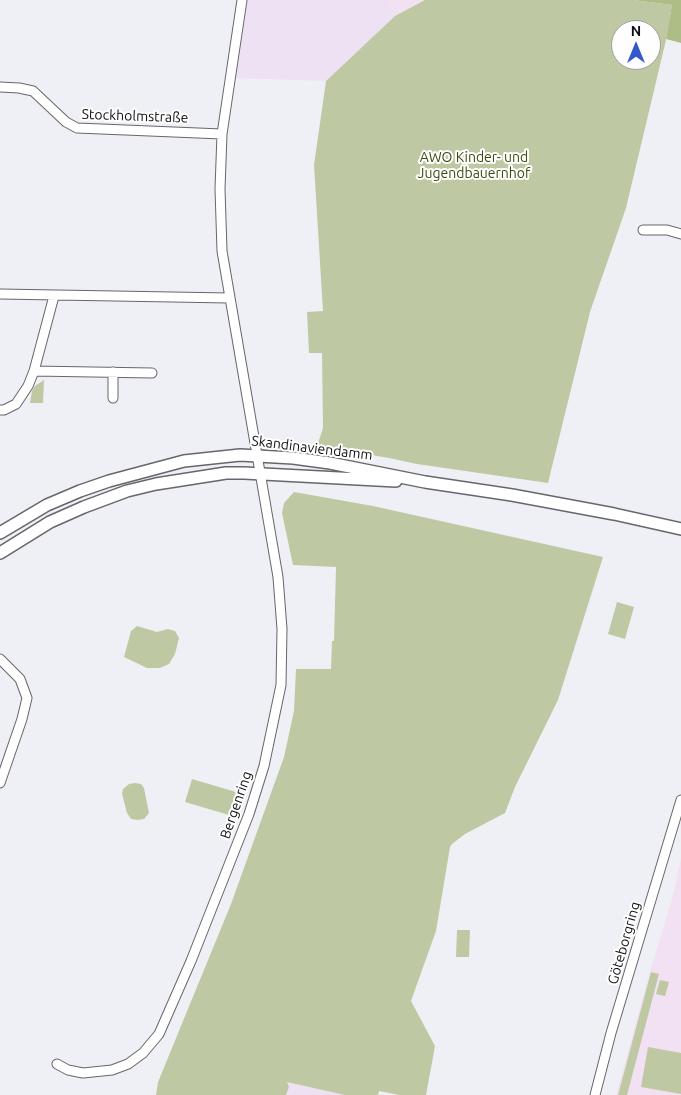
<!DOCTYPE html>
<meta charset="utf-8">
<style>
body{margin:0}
#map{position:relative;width:681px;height:1095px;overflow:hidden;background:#eff0f6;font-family:Ubuntu,sans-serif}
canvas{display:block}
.north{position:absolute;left:611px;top:20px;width:50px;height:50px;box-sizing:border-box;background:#fefeff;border:1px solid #9f9fa0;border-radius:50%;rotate:0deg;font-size:14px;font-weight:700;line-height:20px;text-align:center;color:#101012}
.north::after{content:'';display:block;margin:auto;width:18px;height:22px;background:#3558c8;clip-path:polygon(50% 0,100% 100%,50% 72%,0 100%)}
</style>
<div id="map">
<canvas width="681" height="1095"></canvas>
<div class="north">N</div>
</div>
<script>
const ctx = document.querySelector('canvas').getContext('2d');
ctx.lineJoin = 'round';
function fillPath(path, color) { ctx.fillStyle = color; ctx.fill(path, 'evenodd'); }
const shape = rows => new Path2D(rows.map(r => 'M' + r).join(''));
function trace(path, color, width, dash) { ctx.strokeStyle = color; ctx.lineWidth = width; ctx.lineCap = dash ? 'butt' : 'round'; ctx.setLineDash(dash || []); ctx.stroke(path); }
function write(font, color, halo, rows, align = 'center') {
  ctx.font = font + ' Ubuntu,sans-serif'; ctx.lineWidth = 4; ctx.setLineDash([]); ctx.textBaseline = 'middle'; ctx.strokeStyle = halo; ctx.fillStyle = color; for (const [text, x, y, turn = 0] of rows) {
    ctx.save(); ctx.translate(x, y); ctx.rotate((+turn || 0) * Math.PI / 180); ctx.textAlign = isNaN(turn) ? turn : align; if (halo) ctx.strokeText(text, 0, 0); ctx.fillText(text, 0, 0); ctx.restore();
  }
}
const industrial = shape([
 [247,0,389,0,395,16,326,81,231,78,239,24],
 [286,1081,345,1095,286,1095,289,1087]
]);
const education = shape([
 [389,0,425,0,395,16],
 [681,859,681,1095,616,1095,650,971,672,899]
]);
const green = shape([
 [425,0,633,0,672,5,666,40,626,208,590,312,548,483,417,464,389,458,317,446,323,428,322,353,309,353,307,312,323,311,314,165,326,81,395,16],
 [621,30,651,30,651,60,621,60],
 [44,380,43,403,30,403,32,391,35,386],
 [294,492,373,506,603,557,558,700,515,787,505,813,465,834,452,844,450,847,436,931,411,1001,435,1046,426,1095,399,1095,379,1091,378,1095,345,1095,287,1082,289,1087,286,1095,156,1095,158,1082,231,904,284,757,294,711,296,669,331,669,332,641,334,641,336,567,293,565,282,513,284,503],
 [617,602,634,607,625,639,608,634],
 [137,626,157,632,168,629,175,631,179,638,175,654,169,664,160,668,147,668,124,657,131,631],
 [192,779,236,792,229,815,185,802],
 [135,783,141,784,144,788,149,813,144,819,138,820,131,819,127,813,122,794,123,789,129,784],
 [457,930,470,930,469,957,456,957],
 [651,972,659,974,627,1095,618,1095],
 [660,980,669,982,665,996,656,994],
 [648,1047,681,1053,681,1094,641,1087]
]);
const forest = shape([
 [633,0,681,0,681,43,666,39,672,5]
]);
const minor = shape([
 [0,87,19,88,33,91,66,122,77,128,222,134],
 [643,230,667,230,681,234],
 [0,294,229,298],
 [34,371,152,373],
 [113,372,113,398],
 [0,410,4,410,16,404,28,386,34,371,54,296],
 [0,659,20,679,27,698,22,719,0,783],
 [57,1064,68,1070,83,1073,112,1070,128,1064,143,1053,159,1034,191,961,249,814,264,766,281,685,282,629,278,577,222,251,220,189,222,134,242,0],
 [595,1095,611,1033,681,800]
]);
const secondary = shape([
 [0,533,47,505,80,491,109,481,184,461,240,455,293,458,330,463,425,482,512,495,614,514,681,529],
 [0,553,50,522,84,507,127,491,156,484,226,473,244,473,396,481]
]);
const streetNames = [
 ["Stockholmstraße",135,116,2],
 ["Skandinaviendamm",312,448,7],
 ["Bergenring",236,805,-71],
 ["Göteborgring",624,943,-74]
];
const parkNames = [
 ["AWO Kinder- und",474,157],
 ["Jugendbauernhof",474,173]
];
fillPath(industrial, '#efe1f4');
fillPath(education, '#f1e1f3');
fillPath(green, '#bec9a3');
fillPath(forest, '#aebd86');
trace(minor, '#66666b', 11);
trace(secondary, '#66666b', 14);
trace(minor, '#fff', 9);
trace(secondary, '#fff', 11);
write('14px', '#101012', '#fefeff', streetNames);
write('14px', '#3d4a09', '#fefeff', parkNames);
</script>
